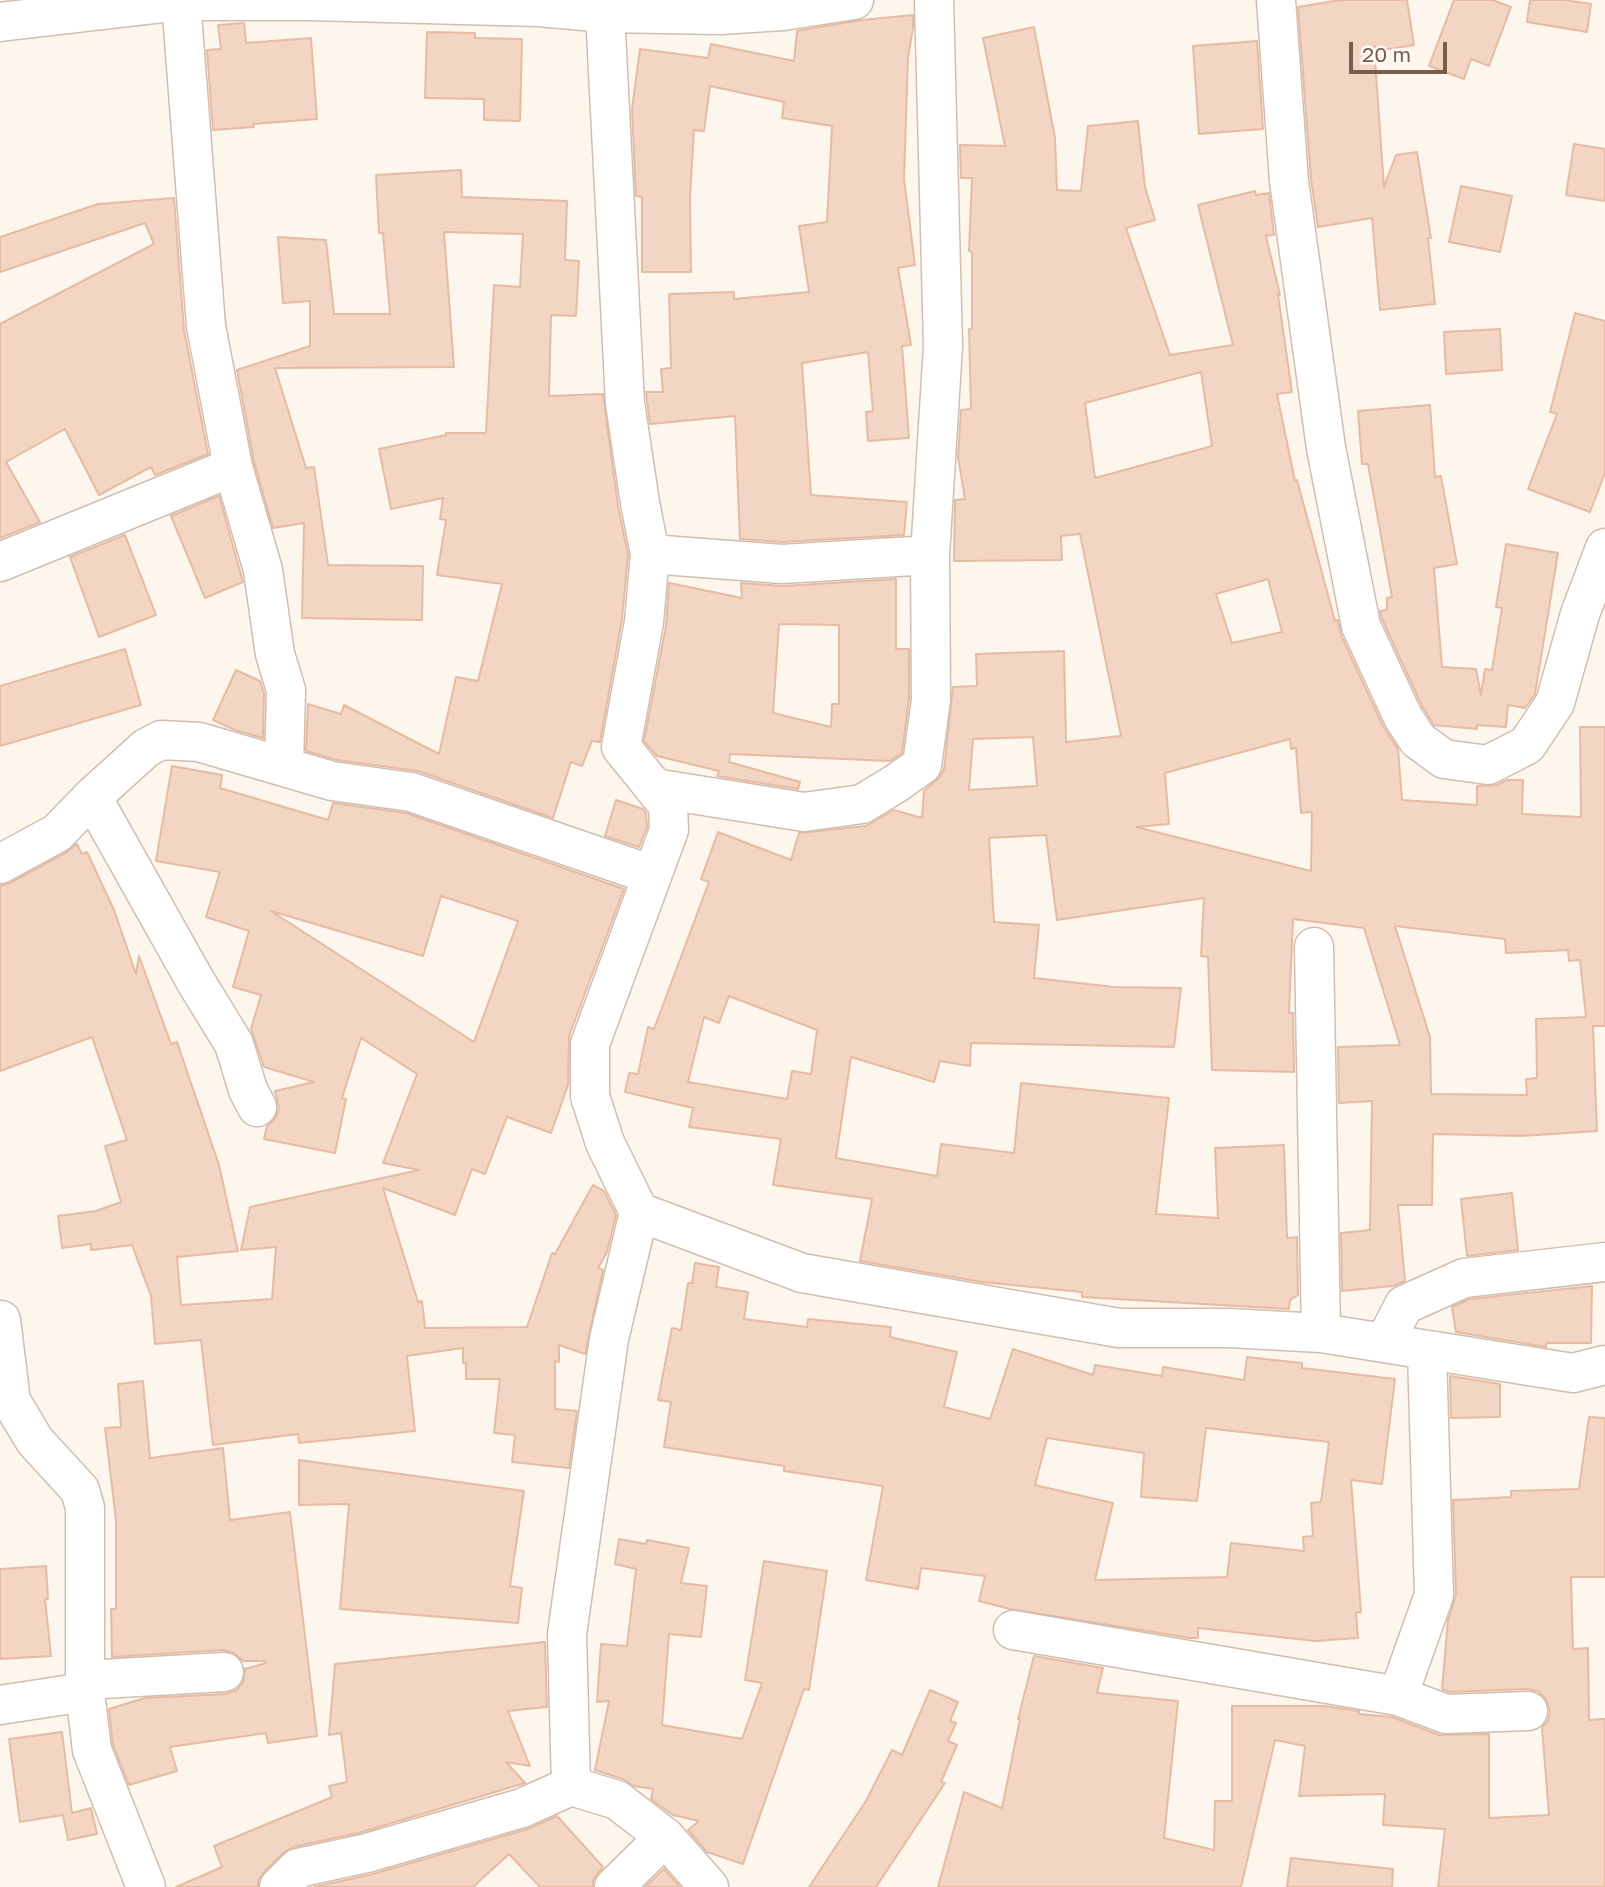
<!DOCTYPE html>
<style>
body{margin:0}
#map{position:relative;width:1605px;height:1887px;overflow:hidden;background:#fdf6ec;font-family:"Golos Text",sans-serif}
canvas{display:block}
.scale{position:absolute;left:1349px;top:42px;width:98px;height:32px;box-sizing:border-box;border:4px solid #7a5c4d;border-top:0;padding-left:9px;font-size:21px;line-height:24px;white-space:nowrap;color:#7a5c4d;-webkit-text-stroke:5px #fffaf3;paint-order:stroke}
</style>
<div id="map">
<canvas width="1605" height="1887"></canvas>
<div class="scale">20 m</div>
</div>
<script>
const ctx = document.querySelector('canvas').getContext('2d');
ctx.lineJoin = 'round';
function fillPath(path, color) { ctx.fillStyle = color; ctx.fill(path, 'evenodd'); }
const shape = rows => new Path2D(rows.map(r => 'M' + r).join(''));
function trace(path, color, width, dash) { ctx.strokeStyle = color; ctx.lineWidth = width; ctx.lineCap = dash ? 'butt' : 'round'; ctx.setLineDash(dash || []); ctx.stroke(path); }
const building = shape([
 [1340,0,1407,0,1414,45,1384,50,1374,46,1384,187,1396,155,1417,152,1431,238,1428,238,1435,304,1380,310,1372,218,1318,227,1311,179,1298,7,1340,0],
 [1454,0,1493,0,1511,7,1489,66,1471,59,1464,79,1429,66,1454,0],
 [1530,0,1565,0,1591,4,1587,32,1527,22,1530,0],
 [913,15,913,28,908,57,904,179,915,265,898,268,911,345,902,346,909,438,868,441,866,412,873,411,868,352,802,363,811,495,907,502,904,535,782,542,740,539,735,416,650,424,646,392,663,392,661,369,671,368,669,294,734,292,734,299,809,292,799,226,827,222,832,126,782,118,784,102,710,86,704,131,694,130,690,197,691,272,642,272,642,197,636,196,632,109,640,49,708,58,711,44,794,61,797,31,862,20,913,15],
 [244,23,246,43,311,38,317,119,253,124,254,127,213,130,207,50,221,49,218,25,244,23],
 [1034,27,1055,138,1057,190,1081,191,1088,126,1138,121,1145,187,1155,220,1126,228,1170,355,1233,345,1198,205,1255,191,1256,195,1269,193,1274,235,1266,236,1280,295,1278,295,1292,392,1277,394,1295,481,1297,480,1335,621,1338,620,1341,635,1383,726,1398,749,1402,800,1477,805,1477,786,1497,785,1507,780,1523,780,1522,814,1581,817,1580,727,1605,727,1605,1026,1593,1026,1597,1131,1522,1136,1433,1134,1432,1205,1398,1205,1405,1281,1393,1286,1342,1291,1341,1233,1370,1230,1372,1101,1339,1103,1338,1047,1400,1045,1364,928,1293,919,1289,1013,1293,1013,1294,1072,1212,1070,1208,957,1201,956,1204,898,1057,920,1046,835,989,838,994,922,1039,925,1034,978,1114,987,1181,988,1174,1047,971,1043,970,1066,940,1061,934,1082,851,1057,836,1158,937,1176,941,1144,1014,1153,1021,1083,1169,1098,1156,1214,1218,1218,1215,1148,1284,1145,1287,1238,1297,1237,1298,1295,1290,1300,1289,1309,1082,1297,1082,1292,982,1282,860,1261,872,1199,773,1185,781,1139,689,1127,693,1108,625,1092,629,1073,638,1074,648,1027,654,1029,709,882,701,879,718,832,791,860,799,833,866,826,894,810,922,818,924,791,940,777,944,769,953,687,977,686,976,654,1064,651,1066,742,1121,736,1080,534,1061,536,1062,560,954,561,955,500,965,499,958,457,961,410,971,409,969,329,972,329,972,252,969,251,972,178,961,178,960,145,1005,146,983,38,1034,27],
 [1201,372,1212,446,1095,478,1085,403,1201,372],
 [1268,579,1282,632,1232,643,1216,594,1268,579],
 [1033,737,1037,786,969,790,973,739,1033,737],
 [1290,739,1291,749,1296,748,1301,813,1312,812,1311,871,1136,827,1169,824,1165,773,1290,739],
 [1395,926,1505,939,1506,953,1568,950,1569,961,1580,960,1586,1017,1536,1019,1537,1078,1526,1079,1527,1095,1431,1094,1430,1037,1395,926],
 [729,996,817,1030,811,1074,792,1071,787,1099,688,1082,704,1017,719,1023,729,996],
 [427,32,475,33,475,38,522,39,520,121,484,120,484,99,425,98,427,32],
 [1257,41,1263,129,1199,134,1193,46,1257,41],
 [1574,144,1605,149,1605,201,1566,195,1574,144],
 [461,170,462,197,567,201,565,260,579,261,576,316,551,315,549,396,603,394,618,506,628,555,622,619,600,742,592,741,582,766,571,762,553,818,418,771,337,760,306,751,308,704,341,714,344,705,439,754,456,677,478,681,502,584,437,575,446,520,440,519,443,498,391,509,379,449,446,435,446,433,486,433,494,285,520,287,523,234,444,232,454,367,275,368,306,468,314,467,328,565,423,566,422,620,302,618,304,523,273,528,254,462,237,370,310,346,310,301,283,303,278,237,326,240,334,314,390,314,383,233,379,233,376,175,461,170],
 [1461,186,1512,196,1500,252,1449,242,1461,186],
 [174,198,184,330,208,454,155,475,151,467,99,495,65,429,6,462,40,522,0,538,0,324,154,244,145,223,0,272,0,237,98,204,174,198],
 [1575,313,1605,321,1605,473,1590,512,1528,489,1557,414,1550,412,1575,313],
 [1500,329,1502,370,1446,374,1444,332,1500,329],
 [1430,405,1435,477,1441,476,1457,564,1434,568,1442,667,1476,669,1481,695,1485,669,1492,670,1502,608,1496,607,1506,544,1558,553,1535,694,1525,708,1508,705,1506,727,1477,725,1477,729,1434,725,1422,706,1382,619,1380,611,1387,610,1387,598,1392,597,1368,464,1362,464,1358,411,1430,405],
 [219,496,243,582,205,598,171,516,219,496],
 [125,535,156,615,99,637,70,557,125,535],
 [896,579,896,649,909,649,909,699,902,753,890,761,730,754,729,762,800,782,798,789,717,776,719,771,657,756,644,741,666,626,669,583,742,598,741,583,783,586,896,579],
 [779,624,839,625,839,704,832,704,831,727,773,713,779,624],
 [125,649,141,705,0,746,0,686,125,649],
 [236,670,260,681,264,693,263,738,235,730,213,720,236,670],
 [172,766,222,775,220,788,328,820,333,803,406,813,624,889,569,1036,568,1085,551,1133,507,1117,485,1174,472,1169,455,1215,383,1188,418,1302,422,1301,425,1328,527,1327,552,1253,555,1254,593,1185,604,1191,616,1215,607,1252,598,1268,603,1270,585,1354,559,1345,559,1362,555,1361,555,1409,577,1411,569,1468,512,1462,515,1435,494,1433,500,1379,466,1379,466,1363,463,1363,463,1348,407,1356,415,1431,299,1443,298,1434,213,1445,201,1340,155,1344,151,1296,132,1245,91,1250,91,1244,62,1248,58,1216,96,1211,121,1202,105,1146,127,1140,92,1037,0,1071,0,886,10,883,67,852,77,844,82,854,87,852,114,910,136,974,139,956,171,1044,177,1042,219,1165,238,1251,177,1257,181,1305,272,1299,276,1247,241,1250,250,1207,419,1170,383,1163,417,1074,361,1038,342,1098,346,1099,335,1153,264,1139,267,1126,275,1119,279,1108,275,1091,314,1082,264,1067,251,1029,261,995,233,987,249,931,206,917,220,872,156,861,172,766],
 [441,896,518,921,474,1042,271,911,423,956,441,896],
 [616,800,643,809,646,813,647,827,639,847,605,836,616,800],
 [1512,1193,1518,1250,1467,1256,1461,1199,1512,1193],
 [695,1263,719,1267,716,1287,748,1292,744,1319,807,1327,808,1319,891,1327,890,1337,957,1352,944,1407,990,1419,1013,1349,1093,1375,1095,1365,1162,1376,1163,1367,1244,1380,1247,1357,1302,1363,1302,1368,1395,1379,1382,1484,1351,1480,1361,1612,1356,1613,1358,1638,1315,1641,1198,1628,1198,1638,1190,1638,1010,1609,979,1601,985,1576,921,1568,918,1589,866,1580,883,1486,784,1471,784,1466,664,1447,671,1402,658,1400,672,1328,681,1330,688,1283,692,1283,695,1263],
 [1206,1428,1329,1442,1321,1502,1311,1503,1313,1536,1303,1537,1304,1551,1231,1543,1227,1577,1095,1580,1113,1503,1035,1485,1047,1438,1144,1453,1141,1497,1197,1501,1206,1428],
 [1592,1286,1591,1343,1546,1343,1546,1347,1456,1332,1452,1307,1470,1299,1592,1286],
 [1450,1376,1500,1384,1500,1417,1451,1418,1450,1376],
 [143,1381,150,1458,223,1448,230,1520,290,1512,317,1736,268,1743,266,1733,170,1747,177,1771,129,1785,113,1745,109,1709,145,1698,226,1694,237,1690,243,1682,245,1669,266,1663,265,1661,243,1661,234,1653,223,1650,112,1657,111,1609,116,1609,116,1520,105,1428,121,1427,118,1384,143,1381],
 [1589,1417,1605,1418,1605,1577,1571,1577,1573,1649,1588,1648,1589,1720,1605,1719,1605,1887,1438,1887,1445,1829,1383,1825,1385,1794,1299,1796,1305,1746,1275,1740,1241,1887,938,1887,964,1792,1002,1808,1020,1719,1018,1719,1034,1656,1103,1668,1097,1693,1178,1701,1164,1838,1214,1850,1215,1801,1232,1801,1232,1706,1324,1706,1359,1711,1359,1714,1392,1717,1439,1735,1489,1734,1489,1818,1549,1815,1542,1727,1548,1721,1550,1711,1546,1699,1538,1691,1527,1689,1450,1692,1442,1689,1448,1620,1456,1595,1453,1500,1511,1497,1511,1491,1579,1489,1589,1417],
 [299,1460,524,1491,510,1586,522,1588,518,1623,340,1609,349,1504,299,1505,299,1460],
 [619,1539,646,1544,647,1540,689,1548,681,1583,707,1586,701,1637,669,1634,662,1725,742,1739,762,1683,745,1680,764,1561,827,1571,809,1690,804,1689,743,1864,707,1852,688,1830,699,1821,673,1815,651,1799,653,1789,634,1786,623,1779,595,1770,609,1701,597,1702,601,1644,627,1646,636,1569,615,1564,619,1539],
 [46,1566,48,1599,45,1599,51,1656,0,1659,0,1569,46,1566],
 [545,1642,547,1707,508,1711,530,1766,506,1762,525,1783,362,1832,293,1847,283,1853,264,1872,258,1881,258,1887,176,1887,222,1867,214,1846,332,1797,329,1786,347,1782,341,1733,329,1735,335,1664,545,1642],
 [930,1690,958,1702,950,1721,956,1723,948,1741,957,1745,941,1782,945,1783,876,1887,809,1887,866,1801,892,1750,902,1755,930,1690],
 [62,1732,72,1813,91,1808,97,1834,68,1840,63,1815,20,1822,9,1739,62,1732],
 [557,1816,603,1867,593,1880,593,1887,540,1887,509,1854,473,1887,314,1887,373,1874,528,1829,557,1816],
 [1291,1858,1393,1869,1392,1887,1287,1887,1291,1858],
 [664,1869,680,1887,645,1887,664,1869]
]);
const street = shape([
 [1276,0,1289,181,1326,448,1361,626,1403,717,1418,740,1444,759,1488,765,1527,745,1555,703,1580,614,1605,548],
 [181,1,206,326,233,467,263,570,275,654,286,690,284,767],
 [0,22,181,1,311,1,539,7,605,13,720,15,783,11,854,0],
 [650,554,782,564,930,555],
 [0,562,233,467],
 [654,788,804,812,862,804,895,784,922,765,931,700,930,555,943,346,934,0],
 [92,797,196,982,234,1044,248,1090,257,1107],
 [0,864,57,833,92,797,146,748,161,740,199,742,332,781,411,792,652,875],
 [1314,947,1321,1333],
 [639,1212,802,1273,1119,1328,1229,1328,1321,1333,1573,1373,1605,1365],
 [1,1320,11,1401,35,1441,80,1490,85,1508,85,1692,92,1750,146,1887],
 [1385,1342,1404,1305,1464,1278,1605,1262],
 [1013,1630,1398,1696,1446,1714,1528,1711],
 [86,1680,224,1672],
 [1398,1696,1434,1595,1427,1351],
 [0,1705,85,1692],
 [571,1786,567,1634,609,1339,639,1212,605,1143,590,1096,590,1044,669,830,668,805,621,747,644,622,650,554,640,503,625,403,605,13],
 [279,1887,298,1868,367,1853,522,1808,571,1786,617,1800,665,1837,709,1887],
 [614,1887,665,1837]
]);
fillPath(building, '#f3d5c3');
trace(building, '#e6bba3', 2);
trace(street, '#d1beb0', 41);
trace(street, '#fff', 38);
</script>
